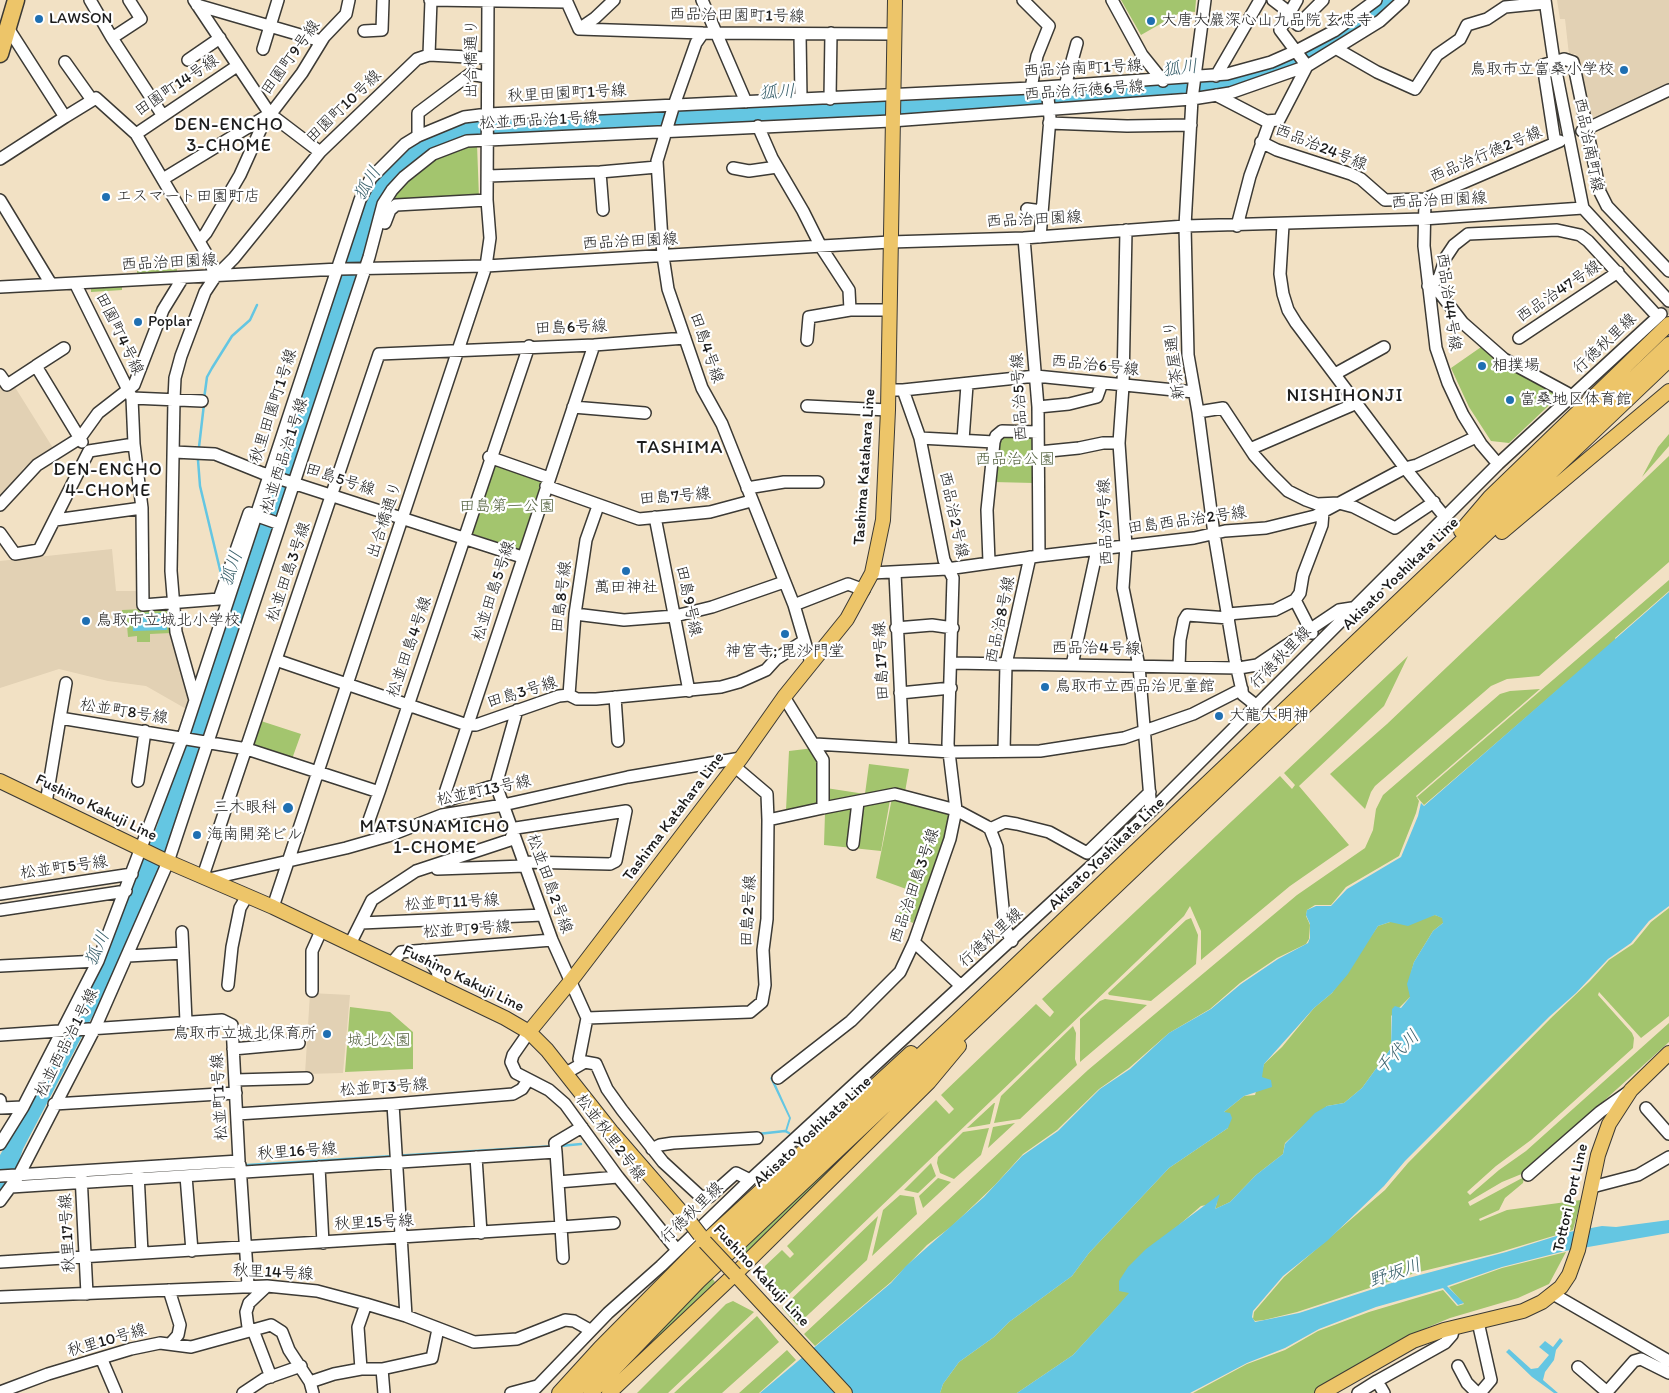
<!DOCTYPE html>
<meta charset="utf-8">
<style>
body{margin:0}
canvas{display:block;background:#f2e1c4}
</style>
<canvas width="1669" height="1393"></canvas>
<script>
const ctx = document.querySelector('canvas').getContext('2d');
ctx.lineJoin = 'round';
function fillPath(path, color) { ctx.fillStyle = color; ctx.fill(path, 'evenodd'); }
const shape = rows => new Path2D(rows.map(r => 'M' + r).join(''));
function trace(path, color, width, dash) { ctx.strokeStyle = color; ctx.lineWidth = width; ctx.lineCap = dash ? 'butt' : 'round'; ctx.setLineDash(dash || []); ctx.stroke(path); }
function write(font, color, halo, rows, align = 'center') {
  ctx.font = font + ' Itim,"Klee One",sans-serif'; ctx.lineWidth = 4.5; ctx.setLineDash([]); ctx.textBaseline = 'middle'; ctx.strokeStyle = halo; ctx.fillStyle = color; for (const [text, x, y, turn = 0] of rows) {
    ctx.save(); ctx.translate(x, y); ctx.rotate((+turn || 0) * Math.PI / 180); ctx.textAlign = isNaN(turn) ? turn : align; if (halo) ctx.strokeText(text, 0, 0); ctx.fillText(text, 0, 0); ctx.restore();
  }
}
const built = shape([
 [1557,0,1669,0,1669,85,1589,124,1576,54,1569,55,1565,19,1560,19],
 [0,380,13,384,53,448,24,468,0,497],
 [112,549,116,591,140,591,140,607,170,607,192,698,188,710,146,686,108,681,59,669,0,688,0,561],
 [310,993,350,995,343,1073,305,1074]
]);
const green = shape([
 [1121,0,1196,0,1195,12,1183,11,1141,35],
 [477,144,479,198,390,201,402,184,425,165,450,151],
 [177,269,177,273,137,275,137,271],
 [122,287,122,290,91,292,91,288],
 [1484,345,1562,393,1509,443,1491,441,1469,407,1451,368],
 [1031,434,1034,438,1034,483,993,482,1000,435],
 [1669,434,1669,446,1642,477,1658,447],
 [1669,456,1669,562,1539,676,1507,679,1491,686,1375,786,1371,792,1365,809,1330,774,1387,724],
 [494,463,544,480,521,550,470,533],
 [1669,580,1669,591,1615,638,1616,640,1424,805,1417,797],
 [170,608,171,633,150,634,150,642,137,642,137,636,128,637,126,614,122,614,122,610],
 [1408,656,1384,706,1299,786,1349,845,1290,886,1201,960,1201,931,1190,906,1184,916,779,1304,762,1283,765,1266,782,1250,790,1258,794,1254,787,1246,936,1100,949,1114,954,1109,941,1095,1036,1004,1050,1017,1054,1012,1042,999,1280,776,1292,789,1295,785,1284,773],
 [1540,689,1416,796,1419,801,1416,813,1399,856,1346,887,1331,905,1315,905,1307,910,1306,916,1310,925,1309,939,1306,944,1277,958,1240,983,1210,1009,1169,1033,1129,1068,1099,1089,1057,1130,1023,1154,995,1185,952,1226,927,1245,891,1282,815,1346,804,1334,1088,1070,1297,895,1365,848,1373,830,1376,809,1383,795,1500,694,1510,691],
 [261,721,301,734,292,759,255,747,253,744],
 [814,748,817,753,822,804,786,810,789,751],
 [869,764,909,769,905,792,825,804,826,788,865,794],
 [892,798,945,809,949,815,938,861,913,923,898,916,909,890,876,878],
 [890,800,881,851,824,845,825,813],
 [1669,908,1669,1016,1641,1038,1599,992,1598,995,1632,1033,1634,1038,1633,1048,1531,1140,1496,1166,1467,1192,1470,1195,1499,1170,1526,1151,1669,1023,1669,1042,1524,1173,1502,1182,1468,1202,1470,1206,1524,1177,1523,1183,1505,1198,1499,1210,1479,1219,1480,1221,1507,1210,1581,1200,1573,1230,1497,1253,1415,1273,1297,1312,1264,1320,1255,1321,1253,1319,1254,1312,1284,1277,1385,1190,1408,1163,1551,1018,1590,981,1609,960,1633,944,1651,922],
 [1435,915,1443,918,1443,923,1433,931,1414,962,1411,973,1410,997,1391,1016,1391,1048,1362,1088,1344,1103,1327,1106,1300,1129,1285,1143,1283,1154,1256,1175,1230,1202,1215,1209,1217,1203,1201,1206,1172,1231,1130,1293,1073,1355,1017,1393,940,1393,943,1384,959,1362,994,1337,1009,1322,1072,1276,1089,1253,1169,1168,1228,1128,1224,1112,1244,1096,1255,1095,1264,1064,1282,1047,1314,1008,1332,993,1378,926,1390,922],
 [1191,918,1198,935,1196,964,1151,1001,1109,995,1108,993,1186,920],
 [1105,999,1147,1005,1080,1062,1080,1019,1100,1001],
 [350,1007,390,1012,413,1032,413,1069,345,1072],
 [1073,1026,1076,1033,1075,1059,1077,1065,1020,1119,994,1123,1001,1096],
 [995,1103,990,1124,967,1128,994,1103],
 [877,1123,747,1255,744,1253,741,1250],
 [1015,1123,988,1148,993,1127],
 [989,1128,981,1155,954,1179,940,1173,937,1163,938,1157,963,1132],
 [931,1163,936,1176,918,1193,904,1190],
 [938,1178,951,1182,923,1208,919,1196],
 [900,1195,914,1197,917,1214,872,1256,883,1210],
 [878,1216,867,1260,797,1325,782,1308],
 [1566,1252,1549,1284,1518,1298,1450,1318,1426,1328,1314,1393,1193,1393,1247,1364,1285,1350,1318,1331,1369,1312,1443,1290,1457,1306,1464,1304,1449,1287,1502,1268],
 [712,1278,715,1282,700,1300,603,1391],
 [733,1301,754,1312,668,1393,637,1393,726,1304],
 [757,1316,779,1342,722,1393,674,1393],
 [787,1350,796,1360,759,1393,739,1393]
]);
const water = shape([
 [1383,0,1397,0,1382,13,1310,59,1224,90,1186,95,916,114,478,135,400,176,343,319,185,798,154,882,114,975,23,1149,16,1170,0,1194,0,1155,48,1071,92,985,157,826,368,191,375,178,402,152,439,130,477,119,944,99,1185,83,1220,79,1239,75,1373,8],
 [1669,592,1669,906,1649,921,1631,943,1608,959,1576,993,1549,1017,1405,1161,1384,1186,1327,1241,1283,1276,1253,1311,1252,1317,1255,1322,1299,1313,1401,1280,1506,1252,1569,1232,1602,1226,1616,1227,1669,1220,1669,1233,1565,1251,1502,1267,1447,1286,1464,1303,1458,1305,1443,1288,1376,1307,1319,1329,1285,1348,1247,1363,1190,1393,1017,1393,1073,1355,1113,1311,1129,1293,1119,1291,1119,1281,1128,1267,1146,1249,1220,1194,1215,1209,1230,1202,1256,1175,1283,1154,1285,1144,1315,1113,1327,1106,1344,1103,1362,1088,1391,1048,1392,1009,1395,1006,1401,1008,1410,997,1407,984,1414,962,1433,931,1443,923,1442,918,1435,915,1408,926,1390,922,1378,926,1348,974,1332,993,1314,1008,1264,1064,1262,1077,1271,1080,1272,1087,1244,1096,1224,1112,1230,1113,1232,1118,1228,1128,1169,1168,1089,1253,1072,1276,1009,1322,994,1337,959,1362,943,1384,940,1393,760,1393,891,1283,906,1266,984,1197,1022,1156,1058,1131,1100,1089,1130,1069,1169,1033,1211,1009,1241,984,1278,959,1308,943,1310,938,1310,924,1306,915,1307,910,1316,906,1331,906,1347,889,1401,857,1418,816,1421,803,1424,806],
 [166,613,167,630,133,631,132,614],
 [772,1076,791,1118,787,1131,785,1131,789,1118,770,1078],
 [551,1145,551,1149,147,1174,146,1170],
 [1560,1338,1563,1341,1556,1350,1554,1360,1545,1372,1543,1380,1558,1393,1554,1393,1532,1377,1506,1352,1509,1349,1531,1369,1538,1368,1549,1355,1539,1347,1545,1341,1553,1347]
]);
const stream = shape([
 [204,399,207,377,212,368,232,336,250,320,257,305],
 [199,447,204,404],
 [198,460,200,486,222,578],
 [758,1134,785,1131,789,1133],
 [560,1146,581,1144]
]);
const minorTunnel = shape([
 [1661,314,1669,307]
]);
const minor = shape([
 [90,0,112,38,141,19,129,0],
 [194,0,270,114,320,152],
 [430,0,567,2],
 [566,0,579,29],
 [702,0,746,102],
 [1023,0,1049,26,1037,56,1031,88],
 [1112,0,1142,55,1163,81],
 [1205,0,1192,99,1185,226,1188,355,1198,412,1214,534,1235,660,1243,695,1257,706],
 [1273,0,1290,13],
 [1297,0,1280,30,1307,66],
 [1545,0,1554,61,1583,208],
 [197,5,321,41],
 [1288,17,1298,25,1323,0],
 [8,28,65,117,96,98,136,134,210,260,215,277],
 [579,29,703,33,894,34],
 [579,29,595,18,614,0],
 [364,31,382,30,383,0],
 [703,33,696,43,673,108,657,161,663,256,668,289,702,388,722,424,794,605,811,663],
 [800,34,801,99],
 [112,38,163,116],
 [263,49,278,0],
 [1337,49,1377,72,1415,89,1437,55,1460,39,1467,25,1487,19,1505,7,1545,3],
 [429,55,487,58],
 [188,60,220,38],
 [65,62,92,100],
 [1216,76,1260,0],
 [1065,86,1077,43],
 [1216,95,1266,121,1279,120,1307,66],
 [830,99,831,33],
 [1049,123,1127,126,1191,125],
 [758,126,772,158,803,211,821,247,849,290,850,310,888,310],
 [1582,131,1669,90],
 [136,134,237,66],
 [418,136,418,113,470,74,487,77],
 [1261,142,1277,150,1351,174,1361,179,1385,200,1425,199,1424,246,1436,348,1448,383,1463,415,1481,444,1498,464],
 [1555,143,1543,65,1564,59,1573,62,1574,66,1600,192,1607,206,1669,271],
 [0,159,65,117],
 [733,168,749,171,777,167],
 [600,172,603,210],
 [488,176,600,172,657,167],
 [163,179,268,115],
 [1425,199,1560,141],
 [0,200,51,284],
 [1027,209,1042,211],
 [385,223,390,210,396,205,487,200],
 [1283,225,1280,274,1283,294,1288,310,1296,323,1405,468,1445,517],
 [1237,226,1250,176,1270,121],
 [1126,230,1123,386,1119,443,1126,546,1123,588,1139,666,1151,811],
 [1040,237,1050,118,1047,87],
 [1024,238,1038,407,1039,556],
 [199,241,206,233,240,175,263,124,302,73,324,37,346,14,349,0],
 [0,287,339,269,486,266,890,242,1024,238,1185,226,1423,219,1583,208,1669,301],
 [1519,338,1618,272],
 [807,340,809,317,850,310],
 [36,366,64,348],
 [1335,374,1384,347],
 [0,375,7,385,36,366,82,442],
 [903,390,1036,376,1194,392],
 [1567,393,1504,359,1463,323,1439,292,1428,286,1439,278,1446,257,1454,245,1468,234,1557,230,1580,235,1588,241,1658,317],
 [132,398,202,401],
 [807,406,888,410],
 [573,407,645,413],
 [1038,407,1069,404,1097,397,1102,383],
 [1198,412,1223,408,1254,455,1271,474,1288,491,1306,500,1317,504,1339,503,1354,507,1395,528,1434,502],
 [920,438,994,442,996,436,1002,431,1038,432],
 [963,440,967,385],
 [1250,449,1357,403],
 [174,452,215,454,262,473,522,557],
 [1039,452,1079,448,1103,443,1119,443],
 [489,457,549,478],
 [546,486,639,519,710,512,751,501],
 [747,488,784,482,818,482],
 [0,505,37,465,80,438,98,413,134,385,163,310,182,279],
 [142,508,143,605,219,599,249,513,280,524],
 [655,517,689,691],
 [55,520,142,508,134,444,132,398,76,285],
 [0,533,15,554,39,550,89,451,134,444],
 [989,562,987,510,994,442],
 [872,573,947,569,1039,556,1194,538,1225,531,1266,528,1315,516,1405,468,1417,465,1476,437],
 [895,573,903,748],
 [794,605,848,584,864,590],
 [575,614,624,620,675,616,712,607,784,582],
 [1228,614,1275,610,1295,600],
 [896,628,932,625,953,628],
 [1312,633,1295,600,1300,593,1303,575,1322,525,1323,512],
 [276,660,467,725,476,725,559,696,569,695,577,699,596,699,721,687,739,682,766,670,776,659,804,641],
 [952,663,1239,668,1257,665,1339,610,1352,608],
 [1072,665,1097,550],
 [1179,667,1180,640,1184,620,1187,615,1229,618],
 [900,693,951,688],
 [569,695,575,614,586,540,598,506],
 [615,697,618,741],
 [195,700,176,632,171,571,174,399,175,378,181,356,205,292,215,277,234,258,320,152,417,59,429,55,431,0],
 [517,710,496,785,552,940,587,1018,579,1059,581,1063],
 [60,718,66,683],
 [815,744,951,752,1040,751,1124,738,1193,714,1242,689],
 [1004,751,1006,664,1030,557],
 [734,766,767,794,768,820],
 [138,781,145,731],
 [496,785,448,800,444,796,594,345],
 [46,803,60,718,247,749,379,792,529,346],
 [823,808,895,794,956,810,986,826,990,829,997,847,1005,928,1012,941],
 [368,823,379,792],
 [990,829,1005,822,1017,824,1049,832,1087,853,1150,792],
 [853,844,858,802],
 [437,869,525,866],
 [203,876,379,354,594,345,685,338],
 [209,879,346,848,388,836,442,815,503,805,628,777,741,758],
 [0,894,132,874],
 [273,907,486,266,490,238,487,200,488,0],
 [0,910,126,891],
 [361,923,543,915],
 [182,932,183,953],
 [914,942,961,986],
 [350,944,372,900,416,871,510,840,516,828,626,811,616,861,610,864,523,862],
 [423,950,437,971,441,988],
 [128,956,183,953,186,1022],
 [391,964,401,952,552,940],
 [0,966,98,961],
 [228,985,232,947,240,908,247,896],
 [312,991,312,951,321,931],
 [587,1018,750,1012,762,1002,765,985,763,950,767,919,768,820,823,808,823,760,784,697],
 [529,1032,513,1055,511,1062,516,1073,549,1090,565,1104,618,1177,677,1250],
 [0,1035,222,1020,232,1025,239,1161,0,1176],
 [233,1049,299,1043],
 [566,1073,585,1062,596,1064,607,1089,622,1110,663,1162,700,1196,709,1197,736,1173,750,1180],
 [778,1078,851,1021,900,972,914,942,950,839,956,810,948,744,953,578,944,560,920,438,903,390,888,390],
 [235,1080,307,1078],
 [0,1100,1,1108,23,1107],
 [54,1104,236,1093],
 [393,1104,406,1316],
 [1646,1108,1669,1134],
 [237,1114,393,1104,513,1094,522,1089,528,1080],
 [0,1144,23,1107,98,961,183,737,360,200,371,178,405,144,418,136,464,117,488,114,1031,88,1227,74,1271,62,1296,51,1334,31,1376,0],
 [652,1149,660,1145,673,1143,757,1138],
 [556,1152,555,1143,582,1127],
 [476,1157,481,1233],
 [240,1165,248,1285],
 [319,1167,323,1243],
 [138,1173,142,1253],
 [81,1175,87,1294],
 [1528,1175,1600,1112,1631,1090],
 [186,1176,192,1251],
 [11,1187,556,1152,558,1182],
 [1592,1187,1638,1175,1669,1157],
 [0,1201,19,1175,95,1028,168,862,369,257,383,204,392,190,404,177,433,154,467,141,891,121,1192,99,1230,93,1307,66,1380,21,1403,0],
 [563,1258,561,1227,614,1223],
 [0,1262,561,1227,558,1182,618,1177],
 [267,1286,249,1303,246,1312,248,1327,253,1330,271,1325,282,1332,289,1350,310,1382,313,1393],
 [169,1290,180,1325,178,1335,171,1343],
 [1553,1294,1669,1361],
 [0,1297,267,1286,317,1291,366,1304,406,1316,474,1342,517,1339,565,1320,574,1321,590,1330],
 [1478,1322,1491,1380,1480,1393],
 [102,1360,116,1393],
 [1458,1366,1467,1383,1477,1393],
 [1578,1367,1607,1392],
 [361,1369,358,1327,366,1304],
 [382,1369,432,1358,438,1329],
 [1377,1381,1445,1343,1452,1335,1454,1327],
 [310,1382,334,1374,361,1369,382,1369,384,1393],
 [0,1392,48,1374,131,1349,160,1343,191,1347,253,1330,271,1377],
 [243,1393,264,1379,301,1366],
 [511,1393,537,1386],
 [531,1393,608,1313,661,1266,750,1180,1151,811,1498,464,1661,314],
 [1358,1393,1377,1381,1384,1393],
 [1606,1393,1634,1361,1641,1359,1669,1373]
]);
const major = shape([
 [1461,531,1490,497,1669,324],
 [1502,532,1669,391],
 [0,781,164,860,273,907,505,1018,529,1032,547,1050,611,1131,690,1222],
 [529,1032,570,982,741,758,784,697,847,619,872,573,883,520,888,410,895,0],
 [735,1274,845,1393],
 [559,1393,600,1348,705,1242,911,1053],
 [574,1393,624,1339,732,1232,958,1020,1669,344],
 [591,1393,699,1281,921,1072,1669,360],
 [609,1393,735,1274,929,1082,959,1046],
 [1322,1393,1413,1341,1444,1330,1523,1311,1542,1302,1561,1287,1569,1275,1578,1250,1598,1155,1609,1124,1631,1090,1669,1053]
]);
const highway = shape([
 [0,54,16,0]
]);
const majorBridge = shape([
 [690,1222,700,1235],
 [705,1242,735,1274]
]);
const markers = [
 [39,19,5,"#1f6fb2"],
 [1151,21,5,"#1f6fb2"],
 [1624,70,5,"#1f6fb2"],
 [106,197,5,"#1f6fb2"],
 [138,322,5,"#1f6fb2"],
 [1482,366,5,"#1f6fb2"],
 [1510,400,5,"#1f6fb2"],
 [626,571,5,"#1f6fb2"],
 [86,621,5,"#1f6fb2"],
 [785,634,5,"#1f6fb2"],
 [1045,687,5,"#1f6fb2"],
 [1219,716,5,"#1f6fb2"],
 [288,808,6,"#1f6fb2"],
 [197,835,5,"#1f6fb2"],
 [327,1034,5,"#1f6fb2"]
];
const streetNames = [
 ["西品治田園町1号線",737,16,1],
 ["田園町9号線",291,58,-54],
 ["出合橋通り",472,59,-90],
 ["西品治南町1号線",1083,69,-3],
 ["田園町14号線",177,86,-34],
 ["西品治行徳6号線",1084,91,-4],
 ["秋里田園町1号線",567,94,-3],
 ["田園町10号線",344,107,-44],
 ["松並西品治1号線",539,121,-3],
 ["西品治南町線",1588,145,79],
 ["西品治24号線",1321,148,22],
 ["西品治行徳2号線",1486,155,-23],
 ["西品治田園線",1439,201,-3],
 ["西品治田園線",1034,220,-3],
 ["西品治田園線",630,242,-3],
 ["西品治田園線",169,263,-3],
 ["西品治47号線",1559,292,-34],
 ["西品治44号線",1448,302,82],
 ["田島6号線",571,328,-2],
 ["田園町4号線",119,334,64],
 ["行徳秋里線",1605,344,-43],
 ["田島4号線",706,348,71],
 ["新茶屋通り",1175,360,-97],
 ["西品治6号線",1095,366,6],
 ["西品治5号線",1020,397,-93],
 ["秋里田園町1号線",274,406,-72],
 ["松並西品治1号線",285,455,-72],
 ["Tashima Katahara Line",865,467,-86],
 ["田島5号線",340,480,18],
 ["田島7号線",675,497,-5],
 ["西品治2号線",953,515,78],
 ["出合橋通り",385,520,-72],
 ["田島西品治2号線",1187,521,-8],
 ["西品治7号線",1106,522,-92],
 ["松並田島3号線",289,572,-71],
 ["Akisato Yoshikata Line",1401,574,-44],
 ["松並田島5号線",494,591,-72],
 ["田島8号線",562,597,-83],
 ["田島9号線",688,601,78],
 ["西品治8号線",1001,620,-78],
 ["松並田島4号線",410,647,-71],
 ["西品治4号線",1096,649,1],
 ["行徳秋里線",1281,658,-46],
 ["田島17号線",882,661,-93],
 ["田島3号線",522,693,-17],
 ["松並町8号線",124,712,9],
 ["松並町13号線",484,791,-12],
 ["Fushino Kakuji Line",96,808,26],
 ["Tashima Katahara Line",674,817,-53],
 ["Akisato Yoshikata Line",1107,854,-44],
 ["松並町5号線",64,868,-8],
 ["松並田島2号線",549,884,70],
 ["西品治田島3号線",915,886,-71],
 ["松並町11号線",452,903,-3],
 ["田島2号線",749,911,-87],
 ["松並町9号線",467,930,-4],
 ["行徳秋里線",991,938,-42],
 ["Fushino Kakuji Line",463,979,26],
 ["松並西品治1号線",67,1043,-63],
 ["松並町3号線",384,1088,-4],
 ["松並町1号線",220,1097,-93],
 ["Akisato Yoshikata Line",813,1132,-43],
 ["松並秋里2号線",610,1138,53],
 ["秋里16号線",297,1152,-4],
 ["Tottori Port Line",1571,1198,-77],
 ["行徳秋里線",692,1213,-44],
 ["秋里15号線",374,1223,-3],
 ["秋里17号線",68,1233,-93],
 ["秋里14号線",273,1273,3],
 ["Fushino Kakuji Line",761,1276,47],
 ["秋里10号線",107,1341,-16]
];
const poiNames = [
 ["LAWSON",49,19],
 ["大唐大巖深心山九品院 玄忠寺",1161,21],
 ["鳥取市立富桑小学校",1614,70,"right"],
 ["エスマート田園町店",116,197],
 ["Poplar",148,322],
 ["相撲場",1492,366],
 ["富桑地区体育館",1520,400],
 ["萬田神社",626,588,"center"],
 ["鳥取市立城北小学校",96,621],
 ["神宮寺; 毘沙門堂",785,652,"center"],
 ["鳥取市立西品治児童館",1055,687],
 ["大龍大明神",1229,716],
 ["三木眼科",277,808,"right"],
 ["海南開発ビル",207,835],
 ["鳥取市立城北保育所",317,1034,"right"]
];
const parkNames = [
 ["西品治公園",1015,460],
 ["田島第一公園",507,507],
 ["城北公園",379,1041]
];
const waterNames = [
 ["狐川",1180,69,-7],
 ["狐川",777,93,-3],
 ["狐川",368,184,-59],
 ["狐川",232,569,-71],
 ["狐川",98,949,-66],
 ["千代川",1398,1053,-45],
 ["野坂川",1395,1274,-19]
];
const neighbourhoodNames = [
 ["DEN-ENCHO",229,125],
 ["3-CHOME",229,146],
 ["DEN-ENCHO",108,470],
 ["4-CHOME",108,491],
 ["MATSUNAMICHO",435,827],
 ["1-CHOME",435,848]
];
const quarterNames = [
 ["NISHIHONJI",1345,396],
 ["TASHIMA",680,448]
];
fillPath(built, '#e2d1b4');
fillPath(green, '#a3c56e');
fillPath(water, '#64c6e2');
trace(stream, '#64c6e2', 2.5);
trace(minorTunnel, '#c7baa2', 11, [11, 5.5]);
trace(minor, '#3c3a35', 14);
trace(major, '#3c3a35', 16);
trace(highway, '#3c3a35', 19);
trace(minor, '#fff', 11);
trace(major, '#edc569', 14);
trace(highway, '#edc569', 16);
trace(majorBridge, '#3c3a35', 16, []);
trace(majorBridge, '#edc569', 14);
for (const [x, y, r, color] of markers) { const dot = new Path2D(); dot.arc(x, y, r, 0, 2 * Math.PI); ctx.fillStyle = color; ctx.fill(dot); trace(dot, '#fff', 2); }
write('16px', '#1c1c1c', '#fff', streetNames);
write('16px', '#1c1c1c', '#fff', poiNames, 'left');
write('16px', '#52603d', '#fff', parkNames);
write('italic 18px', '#39606b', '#fff', waterNames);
ctx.letterSpacing = '1px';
write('18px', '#1c1c1c', '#fff', neighbourhoodNames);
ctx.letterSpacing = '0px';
ctx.letterSpacing = '1px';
write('19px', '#1c1c1c', '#fff', quarterNames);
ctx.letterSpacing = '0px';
</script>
